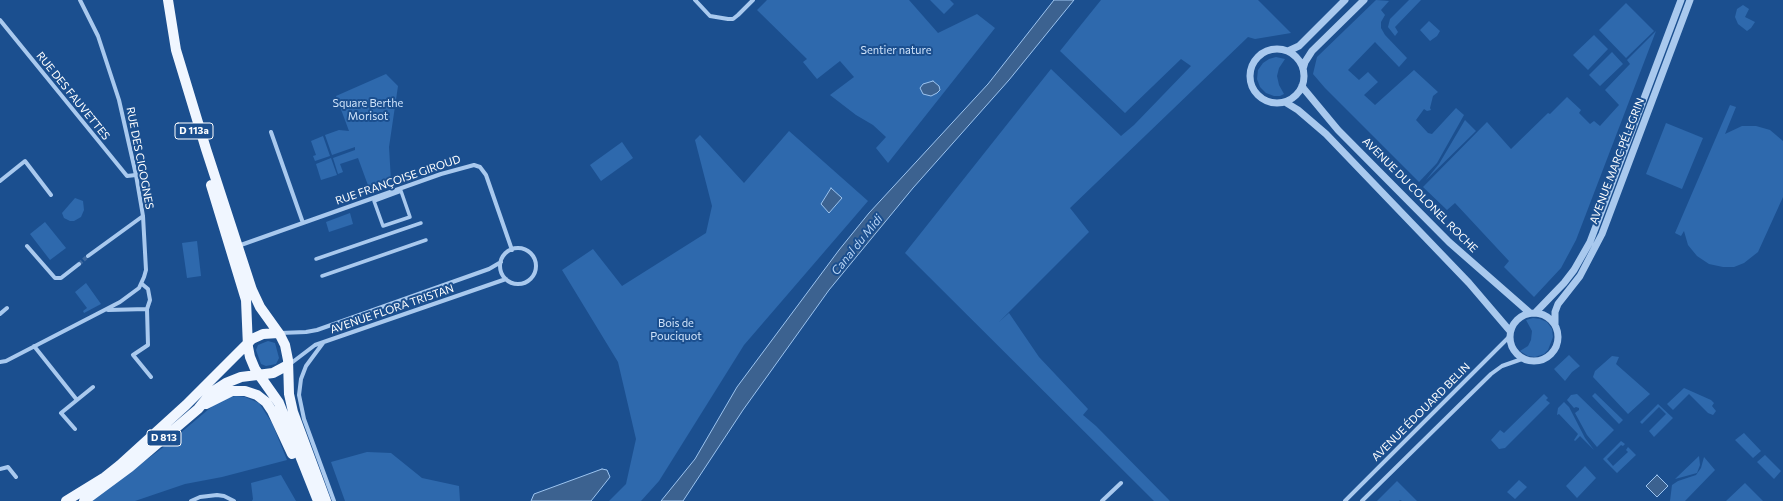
<!DOCTYPE html>
<meta charset="utf-8">
<style>
body{margin:0}
canvas{display:block;background:#1b4f8f}
</style>
<canvas width="1783" height="501"></canvas>
<script>
const ctx = document.querySelector('canvas').getContext('2d');
ctx.lineJoin = 'round';
function fillPath(path, color) { ctx.fillStyle = color; ctx.fill(path, 'evenodd'); }
const shape = rows => new Path2D(rows.map(r => 'M' + r).join(''));
function trace(path, color, width, dash) { ctx.strokeStyle = color; ctx.lineWidth = width; ctx.lineCap = dash ? 'butt' : 'round'; ctx.setLineDash(dash || []); ctx.stroke(path); }
function write(font, color, halo, rows, align = 'center') {
  ctx.font = font + ' Commissioner,sans-serif'; ctx.lineWidth = 4; ctx.setLineDash([]); ctx.textBaseline = 'middle'; ctx.strokeStyle = halo; ctx.fillStyle = color; for (const [text, x, y, turn = 0] of rows) {
    ctx.save(); ctx.translate(x, y); ctx.rotate((+turn || 0) * Math.PI / 180); ctx.textAlign = isNaN(turn) ? turn : align; if (halo) ctx.strokeText(text, 0, 0); ctx.fillText(text, 0, 0); ctx.restore();
  }
}
const green = shape([
 [767,0,909,0,938,33,977,14,995,28,888,163,876,148,886,137,873,125,856,115,830,95,854,77,840,61,817,79,803,62,807,59,757,10],
 [930,0,950,0,954,4,944,14],
 [1101,0,1258,0,1291,33,1255,39,1248,37,1070,208,1089,232,999,322,1009,313,1039,357,1088,409,1083,415,1096,426,1170,501,1154,501,905,253,1051,69,1121,136,1134,125,1191,66,1181,59,1125,113,1060,51],
 [1376,0,1389,1,1381,10,1385,15,1381,22,1381,28,1385,35,1407,58,1399,67,1375,42,1348,70,1359,80,1368,72,1378,82,1364,95,1375,105,1414,70,1438,92,1433,96,1430,108,1431,110,1427,111,1424,109,1416,120,1428,133,1432,134,1456,108,1464,115,1437,163,1419,182,1325,88,1313,74,1317,57],
 [1409,0,1421,0,1395,27,1398,32,1395,36,1388,27,1390,19],
 [1626,3,1654,31,1626,58,1599,30],
 [1743,5,1749,9,1745,17,1755,22,1751,28,1747,31,1738,24,1735,17,1737,9],
 [1429,21,1440,31,1437,36,1430,41,1420,30],
 [1656,31,1576,240,1561,268,1534,297,1504,267,1509,261,1455,203,1447,210,1423,187,1487,122,1511,149,1548,113,1550,114,1567,97,1581,110,1579,113,1590,124,1594,121,1600,126,1619,105,1605,90,1630,64,1627,60],
 [1594,35,1608,49,1588,70,1573,55],
 [1612,52,1623,64,1600,86,1589,75],
 [1276,57,1285,59,1279,68,1277,76,1279,85,1284,94,1280,96,1274,96,1266,93,1260,87,1257,79,1258,70,1263,63,1269,59],
 [386,74,398,86,389,147,391,181,369,188,358,158,340,164,343,172,338,174,333,158,355,150,355,147,332,155,325,135,339,130,349,131,336,96],
 [1730,105,1736,107,1725,134,1742,126,1756,126,1770,130,1783,141,1783,197,1758,252,1744,263,1734,267,1723,267,1709,264,1697,256,1688,245,1684,231,1681,236,1675,233],
 [1465,120,1476,131,1426,180,1439,164],
 [1666,123,1703,138,1682,189,1646,174],
 [789,131,868,201,744,345,659,481,641,501,609,501,626,484,636,439,618,362,562,270,593,249,622,286,706,233,712,206,695,140,700,135,744,183],
 [323,136,330,156,315,161,313,156,316,155,311,141],
 [622,142,633,158,601,181,590,165],
 [331,158,337,175,321,180,316,164],
 [75,198,83,201,84,210,81,217,74,221,70,221,64,218,62,213],
 [350,213,353,224,329,232,326,222],
 [45,222,66,248,50,260,30,234],
 [197,241,201,276,187,278,182,243],
 [86,283,101,304,84,313,83,311,87,308,75,292],
 [1533,318,1540,319,1547,322,1552,329,1553,337,1548,350,1544,354,1535,357,1528,356,1520,351,1528,346,1531,340,1532,331,1526,320],
 [268,341,275,343,279,358,276,364,266,366,261,364,256,350,258,345],
 [1569,355,1580,366,1572,372,1565,381,1554,369],
 [1612,356,1619,357,1616,364,1650,394,1628,414,1593,377,1595,371],
 [1684,388,1711,400,1714,403,1712,406,1716,411,1713,415,1708,413,1689,394,1673,410,1667,404],
 [1595,393,1623,420,1619,424,1592,396],
 [1544,394,1548,398,1546,400,1550,403,1505,448,1499,449,1491,440,1500,430,1504,433],
 [1577,394,1614,430,1597,447,1587,435,1575,413,1579,410,1579,408,1576,407,1574,408,1567,400,1571,395],
 [236,396,245,397,259,403,272,423,287,460,222,477,185,484,135,501,91,501,165,446,216,403,228,397],
 [1564,402,1569,407,1585,438,1594,450,1580,436,1575,441,1574,440,1578,434,1559,414,1557,415,1558,408],
 [1658,404,1673,418,1654,437,1649,431,1666,414,1659,407,1642,424,1640,422],
 [1744,433,1761,451,1753,458,1735,440],
 [1621,441,1625,444,1623,446,1621,445,1607,459,1613,466,1628,452,1626,450,1628,447,1636,455,1617,473,1603,459],
 [367,452,391,453,422,478,459,486,460,501,345,501,331,462],
 [1765,455,1781,471,1774,479,1757,462],
 [1699,456,1700,465,1697,473,1675,479],
 [1704,457,1715,470,1685,501,1670,501,1672,485,1678,481,1696,475,1701,468],
 [1585,466,1596,478,1577,498,1566,486],
 [281,475,296,501,252,501,253,499,251,483],
 [1519,480,1527,487,1515,499,1507,492],
 [1397,481,1417,501,1402,501,1400,500,1399,501,1377,501],
 [1745,483,1763,501,1726,501]
]);
const water = shape([
 [1054,0,1074,0,1009,80,913,188,829,290,743,410,683,501,661,501,695,459,737,387,839,250,869,213,988,84,1054,0],
 [933,81,939,86,940,90,937,93,931,96,923,94,920,88,923,84,933,81],
 [831,188,842,198,829,213,821,204,831,188],
 [602,469,607,470,610,477,591,501,531,501,534,494,602,469],
 [1657,475,1668,486,1657,497,1646,486,1657,475]
]);
const minorTunnel = shape([
 [79,264,88,256]
]);
const pedestrian = shape([
 [401,191,410,217,383,226,374,201,401,191],
 [316,259,421,223],
 [322,276,426,240]
]);
const minor = shape([
 [695,0,710,16,728,19,733,19,738,15,753,0],
 [0,20,127,176,136,175],
 [271,132,303,223],
 [0,181,25,161,51,195],
 [27,246,55,278,61,278,79,264],
 [238,246,441,174,474,165,480,167,486,175,512,250],
 '500 266a18 18 0 1 1 36 0a18 18 0 1 1-36 0Z',
 [88,256,143,216],
 [142,284,148,289,150,300,147,309,148,345,133,355,151,377],
 [108,310,147,309],
 [0,314,7,308],
 [280,333,306,332,317,330,489,269,501,262],
 [323,343,306,366,301,379,299,395,304,419,334,501],
 [34,346,77,400,61,413,75,429],
 [0,362,6,361,120,302,139,288,144,277,146,270,143,216,136,175,119,100,98,36,80,0],
 [290,364,315,345,506,279],
 [77,400,93,387],
 [0,469,8,467,16,477],
 [191,501,200,497,217,495,224,496,234,501],
 [1102,501,1121,483],
 [1345,501,1510,336],
 [1362,501,1491,374,1502,366,1522,359]
]);
const tertiary = shape([
 '1250 76a27 27 0 1 1 54 0a27 27 0 1 1-54 0Z',
 [1288,51,1299,46,1345,0],
 [1303,69,1305,62,1312,51,1364,0],
 [1302,86,1304,89,1338,130,1449,242,1530,313],
 [1285,102,1298,110,1326,134,1469,283,1510,331],
 '1510 337a24 24 0 1 1 48 0a24 24 0 1 1-48 0Z',
 [1535,313,1564,283,1574,270,1590,242,1681,0],
 [1555,324,1555,312,1558,304,1580,276,1602,234,1690,0]
]);
const primary = shape([
 [168,0,176,50,206,149,252,290,260,307,280,335,285,345,288,360,289,394,293,412,326,501],
 [211,185,246,300,248,347,250,357,255,369,279,403,318,501],
 [206,404,232,391,245,391,257,395,266,402,272,411,292,454],
 [66,501,105,477,120,465,186,405,252,339,263,334,278,333],
 [84,501,130,467,198,409,212,392,226,383,241,377,273,373,288,365]
]);
const shields = [
 [194,131,38],
 [164,438,34]
];
const shieldNames = [
 ["D 113a",194,131],
 ["D 813",164,438]
];
const parkNames = [
 ["Sentier nature",896,50],
 ["Square Berthe",368,103],
 ["Morisot",368,116],
 ["Bois de",676,323],
 ["Pouciquot",676,336]
];
const streetNames = [
 ["RUE DES FAUVETTES",73,96,51],
 ["RUE DES CIGOGNES",140,158,79],
 ["AVENUE MARC PÉLEGRIN",1617,161,-69],
 ["RUE FRANÇOISE GIROUD",398,180,-19],
 ["AVENUE DU COLONEL ROCHE",1420,195,45],
 ["AVENUE FLORA TRISTAN",392,309,-19],
 ["AVENUE ÉDOUARD BELIN",1421,412,-45]
];
const waterNames = [
 ["Canal du Midi",857,245,-51]
];
fillPath(green, '#2e69ad');
fillPath(water, '#3c6290');
trace(water, '#9cc4f0', 1);
trace(minorTunnel, '#3d69a0', 4, [4, 2]);
trace(pedestrian, '#a9c9ee', 3.5);
trace(minor, '#a9c9ee', 4);
trace(tertiary, '#a9c9ee', 7);
trace(primary, '#f0f6ff', 10);
for (const [x, y, w] of shields) { const box = new Path2D(); box.roundRect(x - w / 2, y - 8, w, 16, 3); ctx.fillStyle = '#1b4f8f'; ctx.fill(box); trace(box, '#fff', 1); }
write('bold 10px', '#fff', null, shieldNames);
write('11px', '#cfe3fa', '#1b4f8f', parkNames);
write('11px', '#fff', '#1b4f8f', streetNames);
write('italic 12px', '#b5d3f5', '#1b4f8f', waterNames);
</script>
